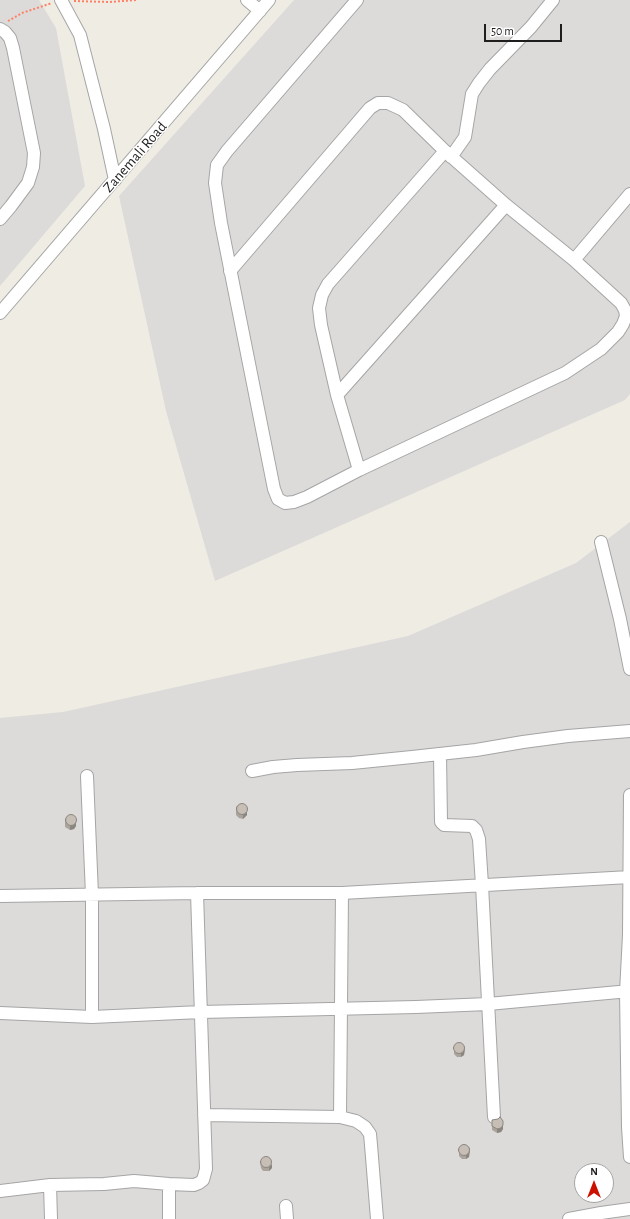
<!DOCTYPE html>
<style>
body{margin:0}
#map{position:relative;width:630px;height:1219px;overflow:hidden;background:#efece3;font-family:"Alegreya Sans",sans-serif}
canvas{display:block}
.north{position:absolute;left:574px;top:1163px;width:40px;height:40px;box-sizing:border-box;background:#fff;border:1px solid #a5a5a5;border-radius:50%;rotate:0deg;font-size:11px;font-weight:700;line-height:16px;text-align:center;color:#1e1e1e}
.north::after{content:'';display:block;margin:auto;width:14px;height:18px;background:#cb0f00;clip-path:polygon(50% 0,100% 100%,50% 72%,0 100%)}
.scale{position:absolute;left:484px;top:24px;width:78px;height:18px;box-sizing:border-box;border:2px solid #1e1e1e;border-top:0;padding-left:5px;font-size:12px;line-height:14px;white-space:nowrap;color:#1e1e1e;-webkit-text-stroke:3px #fff;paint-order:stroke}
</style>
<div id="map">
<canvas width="630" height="1219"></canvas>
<div class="north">N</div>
<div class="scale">50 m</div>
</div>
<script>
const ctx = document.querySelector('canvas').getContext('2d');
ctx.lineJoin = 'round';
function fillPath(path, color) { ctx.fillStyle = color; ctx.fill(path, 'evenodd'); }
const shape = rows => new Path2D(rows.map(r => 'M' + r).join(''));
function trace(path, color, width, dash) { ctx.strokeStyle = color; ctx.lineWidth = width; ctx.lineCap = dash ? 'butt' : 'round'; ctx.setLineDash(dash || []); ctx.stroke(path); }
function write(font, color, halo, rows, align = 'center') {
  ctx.font = font + ' "Alegreya Sans",sans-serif'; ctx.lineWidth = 3; ctx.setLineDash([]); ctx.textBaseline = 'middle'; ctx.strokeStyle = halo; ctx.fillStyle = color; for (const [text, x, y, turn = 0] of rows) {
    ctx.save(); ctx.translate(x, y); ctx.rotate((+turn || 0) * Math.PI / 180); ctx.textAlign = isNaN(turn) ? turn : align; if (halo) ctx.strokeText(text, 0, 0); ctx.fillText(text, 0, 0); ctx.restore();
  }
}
const residential = shape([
 [0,0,39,0,56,28,85,186,0,286],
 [294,0,630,0,630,394,625,400,215,581,166,411,119,196],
 [630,522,630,1219,0,1219,0,718,63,712,408,636,576,563],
 [582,1171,606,1171,606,1195,582,1195]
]);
const path = shape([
 [74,1,109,2,137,0],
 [8,21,22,13,52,3]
]);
const minor = shape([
 [61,0,80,35,104,129,115,180],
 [247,0,260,11],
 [0,29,5,32,10,38,13,48,34,153,33,167,28,183,11,206,0,219],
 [451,157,465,137,472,94,479,83,490,69,531,27,553,0],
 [574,260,630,194],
 [230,271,370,108,378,103,388,103,403,110,445,151,506,205,574,260,621,303,625,310,626,316,623,324,618,332,601,349,565,373,359,470,307,497,294,502,285,503,278,499,274,489,221,223,215,183,217,165,227,151,357,0],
 [0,313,269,0],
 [337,395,506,205],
 [359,470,337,395,321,325,319,308,322,295,328,284,445,151],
 [601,542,620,619,630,669],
 [440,754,441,822,444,825,472,826,476,830,479,839,482,885,494,1117],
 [252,771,273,767,297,765,352,763,412,757,476,750,523,742,568,736,630,731],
 [87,776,92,895,92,1017],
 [630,795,629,935,626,992,628,1127,630,1157],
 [0,896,197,893,342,893,630,877],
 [0,1013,92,1017,201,1012,416,1007,488,1004,630,991],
 [204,1115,340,1117,356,1121,365,1127,370,1134,371,1145,377,1219],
 [340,1117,342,893],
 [169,1184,169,1219],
 [50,1185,51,1219],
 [0,1191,50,1185,104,1184,134,1181,169,1184,194,1185,199,1183,203,1180,206,1169,197,893],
 [286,1206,287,1219],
 [569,1219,601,1213,630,1209]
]);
const wall = shape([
 [236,806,247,815,243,819,239,818,236,815],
 [65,819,76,826,74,829,70,830,65,827],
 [454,1045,465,1050,464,1055,461,1057,457,1057,454,1054],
 [492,1120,503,1129,501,1132,497,1133,492,1130],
 [459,1147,470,1151,469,1157,466,1159,462,1159,459,1156],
 [260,1161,272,1168,269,1171,263,1171,261,1168]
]);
const shadedWall = shape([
 [247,811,247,815,243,819,243,815],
 [76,822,76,826,74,829,70,830,70,826],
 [465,1046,464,1055,461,1057,461,1053],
 [503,1125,503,1129,501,1132,497,1133,497,1129],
 [470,1147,469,1157,466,1159,466,1155],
 [272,1164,272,1168,269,1171,269,1167]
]);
const building = shape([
 '236.5 809a5.5 5.5 0 1 1 11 0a5.5 5.5 0 1 1-11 0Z',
 '65.5 820a5.5 5.5 0 1 1 11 0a5.5 5.5 0 1 1-11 0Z',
 '453.5 1048a5.5 5.5 0 1 1 11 0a5.5 5.5 0 1 1-11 0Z',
 [500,1117,503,1121,503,1125,501,1128,497,1129,492,1126,492,1120,498,1119,500,1117],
 '458.5 1150a5.5 5.5 0 1 1 11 0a5.5 5.5 0 1 1-11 0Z',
 '260.5 1162a5.5 5.5 0 1 1 11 0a5.5 5.5 0 1 1-11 0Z'
]);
const streetNames = [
 ["Zanemali Road",135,157,-49]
];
fillPath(residential, '#dcdbda');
trace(minor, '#a5a5a5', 14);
trace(path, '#ff8064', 2, [2, 2]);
trace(minor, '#fff', 12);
fillPath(wall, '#aba49d');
fillPath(shadedWall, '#8b867f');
fillPath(building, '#c7bfb6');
trace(building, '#8b867f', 1);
write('15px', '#1e1e1e', '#fff', streetNames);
</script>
